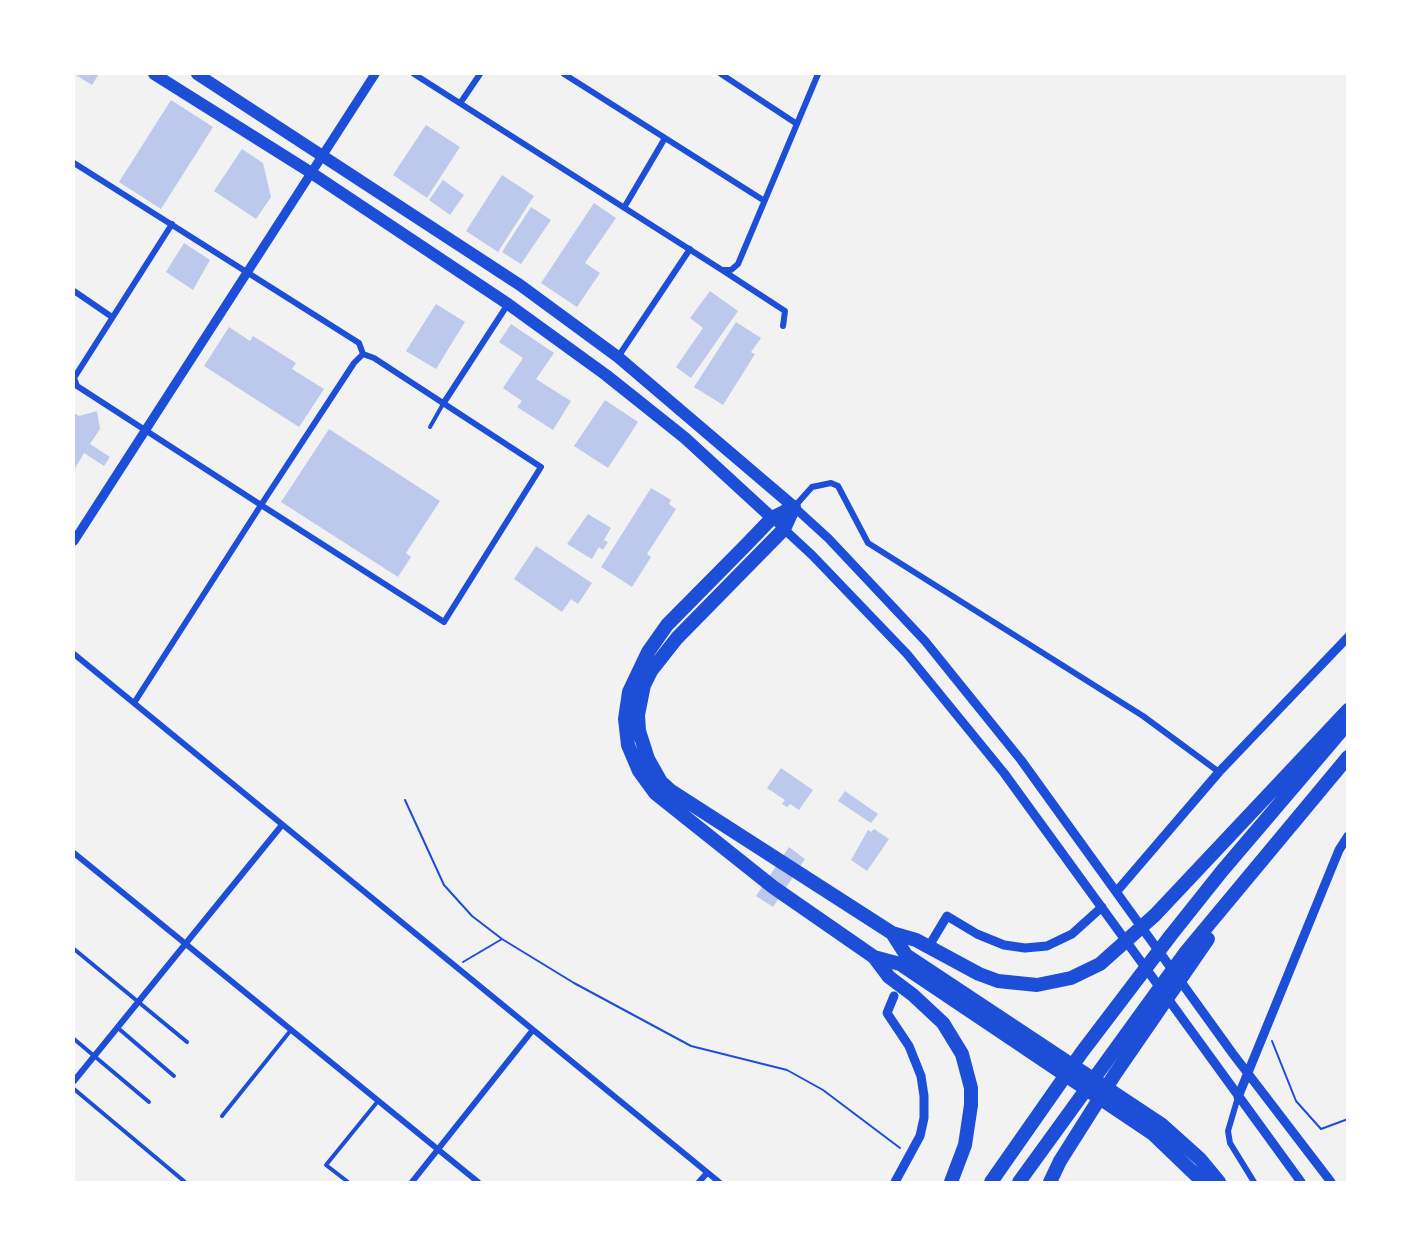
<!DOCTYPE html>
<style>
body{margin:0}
#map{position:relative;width:1421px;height:1256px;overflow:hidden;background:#f2f2f2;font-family:Montserrat,sans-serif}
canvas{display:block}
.frame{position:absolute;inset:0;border:75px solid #fff;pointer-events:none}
</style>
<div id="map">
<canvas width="1421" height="1256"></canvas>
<div class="frame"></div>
</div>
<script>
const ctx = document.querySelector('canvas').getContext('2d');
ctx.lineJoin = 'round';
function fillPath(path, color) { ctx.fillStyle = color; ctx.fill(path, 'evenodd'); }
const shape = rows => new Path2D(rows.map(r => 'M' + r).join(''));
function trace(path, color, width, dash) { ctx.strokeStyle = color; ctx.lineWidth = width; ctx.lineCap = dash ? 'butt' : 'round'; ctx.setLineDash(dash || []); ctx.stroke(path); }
const building = shape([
 [74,74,99,74,92,85],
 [171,100,213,127,161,209,119,182],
 [426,125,460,147,427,198,393,175],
 [242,149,263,163,271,197,256,219,214,191],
 [502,175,534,196,498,252,466,231],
 [443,180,464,195,450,215,429,200],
 [594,203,616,218,585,263,600,273,577,307,541,283],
 [531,207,551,220,521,264,502,252],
 [184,243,210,260,193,290,166,272],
 [710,291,738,311,691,378,676,367,703,328,690,318],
 [436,304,465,322,436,369,406,351],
 [736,322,761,338,751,352,755,354,723,405,694,387],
 [511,324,554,353,536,379,571,401,553,430,517,407,522,401,503,388,523,358,499,342],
 [229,327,250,341,253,336,296,363,292,369,324,389,299,427,204,366],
 [605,400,638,422,608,468,574,446],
 [97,411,100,429,90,444,110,457,104,466,84,453,74,470,74,413,79,416],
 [329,429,440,501,406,553,411,557,398,577,281,502],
 [651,488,671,500,669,504,676,509,647,554,651,557,632,587,601,567],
 [588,514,611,528,604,540,608,542,603,550,599,547,592,559,567,544],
 [536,546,592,583,578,604,571,599,562,612,514,579],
 [781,768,813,790,799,810,790,804,787,807,782,804,785,800,767,788],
 [845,791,878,814,871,823,838,801],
 [874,829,889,839,867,871,851,860,868,830,871,832],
 [789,847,805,859,773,907,756,896]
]);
const path = shape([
 [405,800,444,885,472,916,502,939,574,983,691,1046,787,1070,823,1090,900,1148],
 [463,962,502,939],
 [1272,1041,1296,1101,1321,1129,1348,1119]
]);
const service = shape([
 [430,427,443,404],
 [74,949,187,1042],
 [118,1028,174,1076],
 [74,1039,149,1102],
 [74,1089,185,1182],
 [222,1116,291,1030],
 [348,1182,326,1165,378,1101]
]);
const minor = shape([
 [414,74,722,270,731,270,738,264,818,74],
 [564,74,763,200],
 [721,74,797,124],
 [461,102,480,74],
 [74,163,359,343,363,354],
 [625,206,665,138],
 [722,270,785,311,783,326],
 [74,291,112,317],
 [618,357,690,249],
 [443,404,508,304],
 [795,506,812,487,831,483,838,486,868,543,1143,716,1219,772],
 [74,654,719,1182],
 [134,703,261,505,354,363,363,354,374,358,541,467,444,622,261,505,77,386,74,378,172,224],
 [74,853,478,1182],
 [74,1081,282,825],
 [1238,1097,1228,1131,1230,1143,1254,1182],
 [412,1182,532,1031],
 [699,1182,707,1173]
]);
const tertiary = shape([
 [794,507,828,538,925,641,1021,760,1233,1054,1331,1182],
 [772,518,812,555,907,654,1004,773,1301,1182],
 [74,541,375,74],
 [1117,891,1219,772,1348,637],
 [932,941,947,916,977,934,1004,945,1025,948,1047,946,1072,934,1102,907],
 [894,996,887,1013,909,1046,921,1076,924,1096,924,1118,920,1136,895,1182],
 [1238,1097,1339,850,1348,836]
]);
const trunk = shape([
 [154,74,310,172,508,304,606,375,685,438,772,518],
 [197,74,520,285,618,357,794,507]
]);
const motorway = shape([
 [794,507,784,529,677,638,651,671,644,685,638,715,639,731,648,759,661,782,671,791,892,933,916,940,979,974,998,981,1037,985,1071,978,1100,964,1155,915,1348,710],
 [794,507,772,518,746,545,667,625,648,652,629,692,625,719,628,745,639,771,655,793,773,887,874,957,889,977,913,995,943,1023,962,1054,971,1088,971,1105,965,1145,951,1182],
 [892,933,906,955,1161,1124,1200,1159,1219,1182],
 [874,957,900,964,1153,1134,1203,1182],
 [991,1182,1082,1052,1171,935,1222,871,1348,723],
 [1019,1182,1185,953,1348,757],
 [1050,1182,1060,1161,1115,1074,1208,939]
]);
fillPath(building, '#bdc9ec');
trace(path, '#1d4ed8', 2);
trace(service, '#1d4ed8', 4);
trace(minor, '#1d4ed8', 6);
trace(tertiary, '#1d4ed8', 9);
trace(trunk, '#1d4ed8', 12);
trace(motorway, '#1d4ed8', 14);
</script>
